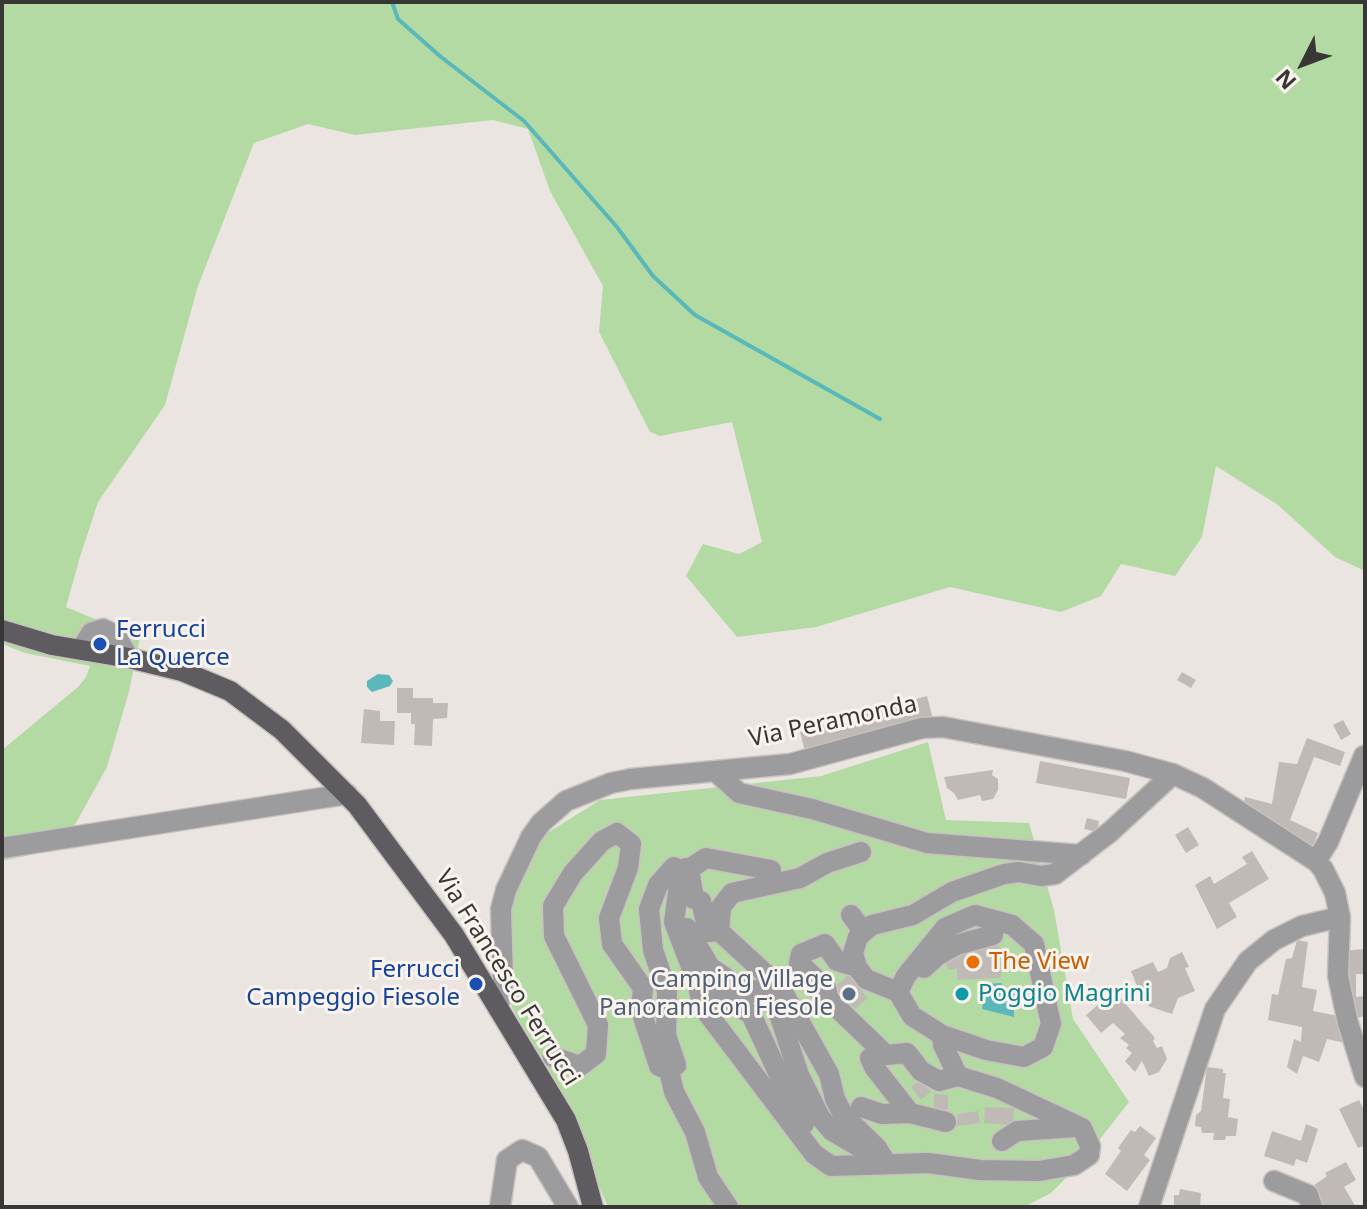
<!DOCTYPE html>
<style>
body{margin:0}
#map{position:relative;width:1367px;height:1209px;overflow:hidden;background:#ebe5e1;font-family:"Noto Sans",sans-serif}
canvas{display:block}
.frame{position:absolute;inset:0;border:4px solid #393735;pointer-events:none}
.north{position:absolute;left:1263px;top:24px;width:80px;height:80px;-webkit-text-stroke:6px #f9f3ee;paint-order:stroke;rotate:228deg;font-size:22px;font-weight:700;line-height:32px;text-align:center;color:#393735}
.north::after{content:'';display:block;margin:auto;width:28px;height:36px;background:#393735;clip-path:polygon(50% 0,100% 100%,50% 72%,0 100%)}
</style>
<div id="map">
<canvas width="1367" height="1209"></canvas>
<div class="frame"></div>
<div class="north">N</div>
</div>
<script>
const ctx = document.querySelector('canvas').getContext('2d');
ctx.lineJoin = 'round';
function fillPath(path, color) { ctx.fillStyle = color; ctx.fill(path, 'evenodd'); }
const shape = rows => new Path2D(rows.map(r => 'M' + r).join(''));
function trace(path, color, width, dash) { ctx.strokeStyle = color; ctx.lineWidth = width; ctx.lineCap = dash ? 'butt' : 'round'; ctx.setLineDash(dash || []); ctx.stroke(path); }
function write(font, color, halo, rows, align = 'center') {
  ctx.font = font + ' "Noto Sans",sans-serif'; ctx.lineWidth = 6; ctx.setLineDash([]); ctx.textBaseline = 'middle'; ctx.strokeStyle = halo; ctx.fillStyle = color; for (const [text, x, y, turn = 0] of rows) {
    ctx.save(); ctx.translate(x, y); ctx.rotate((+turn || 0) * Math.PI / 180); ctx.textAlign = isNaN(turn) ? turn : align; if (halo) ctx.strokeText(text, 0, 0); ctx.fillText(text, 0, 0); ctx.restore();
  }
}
const green = shape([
 [2,2,1365,2,1365,571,1335,557,1278,505,1216,466,1202,537,1175,576,1121,564,1101,596,1061,612,950,587,816,627,737,637,686,576,703,544,739,554,762,542,732,422,660,436,650,432,599,332,603,286,550,191,528,129,493,120,355,135,308,124,254,143,198,286,165,405,98,502,80,557,66,607,140,638,129,692,107,767,62,848,2,861,2,750,78,687,86,677,90,666,25,653,2,644],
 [928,742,946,820,1029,823,1054,910,1073,1019,1129,1102,1082,1162,1051,1193,1024,1207,608,1207,571,1121,508,999,507,907,541,837,600,800,821,776]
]);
const water = shape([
 [378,674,389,675,393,681,390,686,372,692,367,687,367,681],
 [1001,983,1005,989,1014,988,1019,991,1020,1004,1014,1009,1014,1017,982,1009,986,984]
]);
const stream = shape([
 [392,2,398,19,441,57,524,121,617,227,653,276,695,315,880,419]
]);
const building = shape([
 [1182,672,1196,680,1191,688,1177,680],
 [397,688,413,688,413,698,433,698,433,703,448,703,447,718,433,719,432,746,414,745,415,724,411,724,411,713,397,713],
 [927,696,933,719,806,755,800,732],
 [364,709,380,711,380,721,395,721,394,745,361,743],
 [1343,720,1351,734,1341,740,1333,725],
 [1307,738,1345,752,1340,766,1314,757,1290,820,1318,833,1311,851,1242,811,1245,797,1272,804,1279,762,1297,764],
 [1040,761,1130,778,1126,799,1036,783],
 [993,770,992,775,998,779,998,790,993,799,982,801,980,795,958,800,954,793,947,788,944,777],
 [1087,818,1099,821,1097,832,1084,829],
 [1188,827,1199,845,1186,853,1175,835],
 [1252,851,1269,879,1229,903,1237,917,1217,929,1195,885,1210,876,1214,884,1247,864,1242,857],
 [1297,940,1308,942,1302,987,1317,990,1313,1011,1339,1016,1345,1043,1327,1039,1319,1062,1303,1056,1297,1074,1287,1067,1294,1039,1301,1042,1302,1027,1268,1020,1272,994,1278,995,1286,959,1292,958],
 [999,943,1001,978,957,980,957,969,948,970,944,956,966,946],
 [1365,949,1365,974,1356,974,1356,997,1365,996,1365,1016,1352,1019,1343,951],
 [1182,952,1189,967,1185,968,1195,991,1178,998,1172,1014,1148,1006,1151,1000,1147,993,1141,996,1131,971,1153,962,1158,972,1167,968,1170,958],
 [804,974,824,992,815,1002,795,984],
 [848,975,868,998,850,1013,830,991],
 [1117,994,1155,1038,1153,1041,1157,1048,1162,1046,1167,1059,1159,1072,1149,1076,1142,1061,1135,1072,1125,1061,1132,1053,1126,1048,1129,1045,1120,1038,1125,1034,1113,1023,1101,1033,1086,1015,1099,1004,1102,1007],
 [1207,1067,1223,1069,1223,1073,1226,1073,1223,1098,1230,1099,1228,1117,1238,1119,1236,1136,1226,1136,1225,1140,1213,1140,1214,1133,1202,1133,1201,1127,1195,1126,1196,1115,1201,1111],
 [921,1079,931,1092,921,1100,911,1087],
 [934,1094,948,1095,948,1111,934,1110],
 [1359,1100,1365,1112,1365,1145,1358,1148,1339,1109],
 [985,1107,1014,1108,1013,1125,984,1123],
 [978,1111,980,1123,952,1127,951,1121,958,1120,957,1114],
 [1306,1124,1318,1129,1307,1163,1296,1159,1294,1166,1264,1156,1272,1131,1301,1141],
 [1140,1126,1156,1138,1144,1155,1150,1160,1127,1191,1105,1174,1121,1151,1118,1148,1131,1130,1135,1132],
 [1346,1162,1356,1180,1344,1187,1356,1207,1319,1207,1310,1188,1327,1176,1325,1173],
 [1180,1189,1201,1193,1200,1207,1174,1207,1174,1195,1179,1195]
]);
const minor = shape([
 [81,650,91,633,103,629,115,635,129,658],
 [715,771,739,793,812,809,927,843,1081,855],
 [2,848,347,794],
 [1316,861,1328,842,1364,756],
 [686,868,689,869,694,899,701,901,708,932,719,931,780,987,829,1074,835,1099,844,1116,877,1148,886,1163],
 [689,869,706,858,771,870],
 [851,915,863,931],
 [687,928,710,967,749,994,756,990,777,1008,799,1075,820,1117,832,1131,876,1157],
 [719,931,721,907,732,893,800,878,827,863,861,852],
 [857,967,837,961,825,944,801,954,799,963,826,988,829,1000,886,1055,907,1053,921,1071,939,1081,958,1076],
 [924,968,937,956,956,945,993,935],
 [898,992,906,976,945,928,975,915,1012,925,1034,944,1051,1024,1043,1047,1024,1057,986,1050,942,1035,912,1016,898,992,866,979,857,967,853,953,858,937,872,925,913,915,952,892,1004,874,1019,872,1041,876,1055,874,1110,832,1173,774],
 [702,1006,718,996,751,1014,793,1105,804,1124],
 [498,1008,503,982,501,909,506,890,531,837,541,823,566,801,611,783,631,779,790,764,922,728,943,727,1125,761,1173,774,1203,788,1316,861,1323,869,1335,893,1340,917,1338,976,1348,1023,1365,1077],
 [886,1055,870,1058,874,1067,910,1113,946,1122],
 [553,1057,580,1066,596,1054,598,1025,554,936,553,906,573,873,602,841,617,833,631,844,628,868,609,918,612,944,643,988,641,1011,659,1066,669,1070],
 [861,1107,882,1114,910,1113],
 [1002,1141,1017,1131,1076,1127],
 [1274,1181,1308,1195,1312,1207],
 [500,1207,507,1160,522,1150,538,1157,568,1207],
 [728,1207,708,1177,695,1132,674,1092,669,1070,676,1065,666,1035,667,991,653,950,649,909,658,885,674,867,679,885,674,922,698,985,702,1006,814,1154,831,1166,928,1163,980,1170,1039,1171,1074,1165,1089,1155,1090,1146,1082,1128,997,1088,958,1076,943,1045,942,1035],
 [1149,1207,1215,1009,1248,961,1274,940,1302,926,1340,917]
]);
const major = shape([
 [2,630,52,645,129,658,182,671,230,691,282,730,357,805,454,935,566,1120,578,1151,593,1207]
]);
const markers = [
 [100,644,8,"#1a4fb4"],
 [973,962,8,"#e8710a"],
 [476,984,8,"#1a4fb4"],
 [849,994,8,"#5c6f8a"],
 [962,994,8,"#0f9aa8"]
];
const transitNames = [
 ["Ferrucci",116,630],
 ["La Querce",116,658],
 ["Ferrucci",460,970,"right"],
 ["Campeggio Fiesole",460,998,"right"]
];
const streetNames = [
 ["Via Peramonda",833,722,-12],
 ["Via Francesco Ferrucci",507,978,58]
];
const foodNames = [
 ["The View",989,962]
];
const serviceNames = [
 ["Camping Village",833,980],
 ["Panoramicon Fiesole",833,1008]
];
const cultureNames = [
 ["Poggio Magrini",978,994]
];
fillPath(green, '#b4daa3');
fillPath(water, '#58b8ba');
trace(stream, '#58b8ba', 4);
fillPath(building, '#c0bab6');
trace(minor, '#c7c2bf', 23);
trace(major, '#c7c2bf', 23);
trace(minor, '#9c9b9d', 20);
trace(major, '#5e5c61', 20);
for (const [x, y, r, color] of markers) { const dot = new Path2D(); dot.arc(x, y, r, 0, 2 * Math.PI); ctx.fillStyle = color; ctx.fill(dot); trace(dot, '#f9f3ee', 3); }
write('24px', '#164399', '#f9f3ee', transitNames, 'left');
write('24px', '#393735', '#f9f3ee', streetNames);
write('24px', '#c56008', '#f9f3ee', foodNames, 'left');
write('24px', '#4e5e75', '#f9f3ee', serviceNames, 'right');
write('24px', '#0d838f', '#f9f3ee', cultureNames, 'left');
</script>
